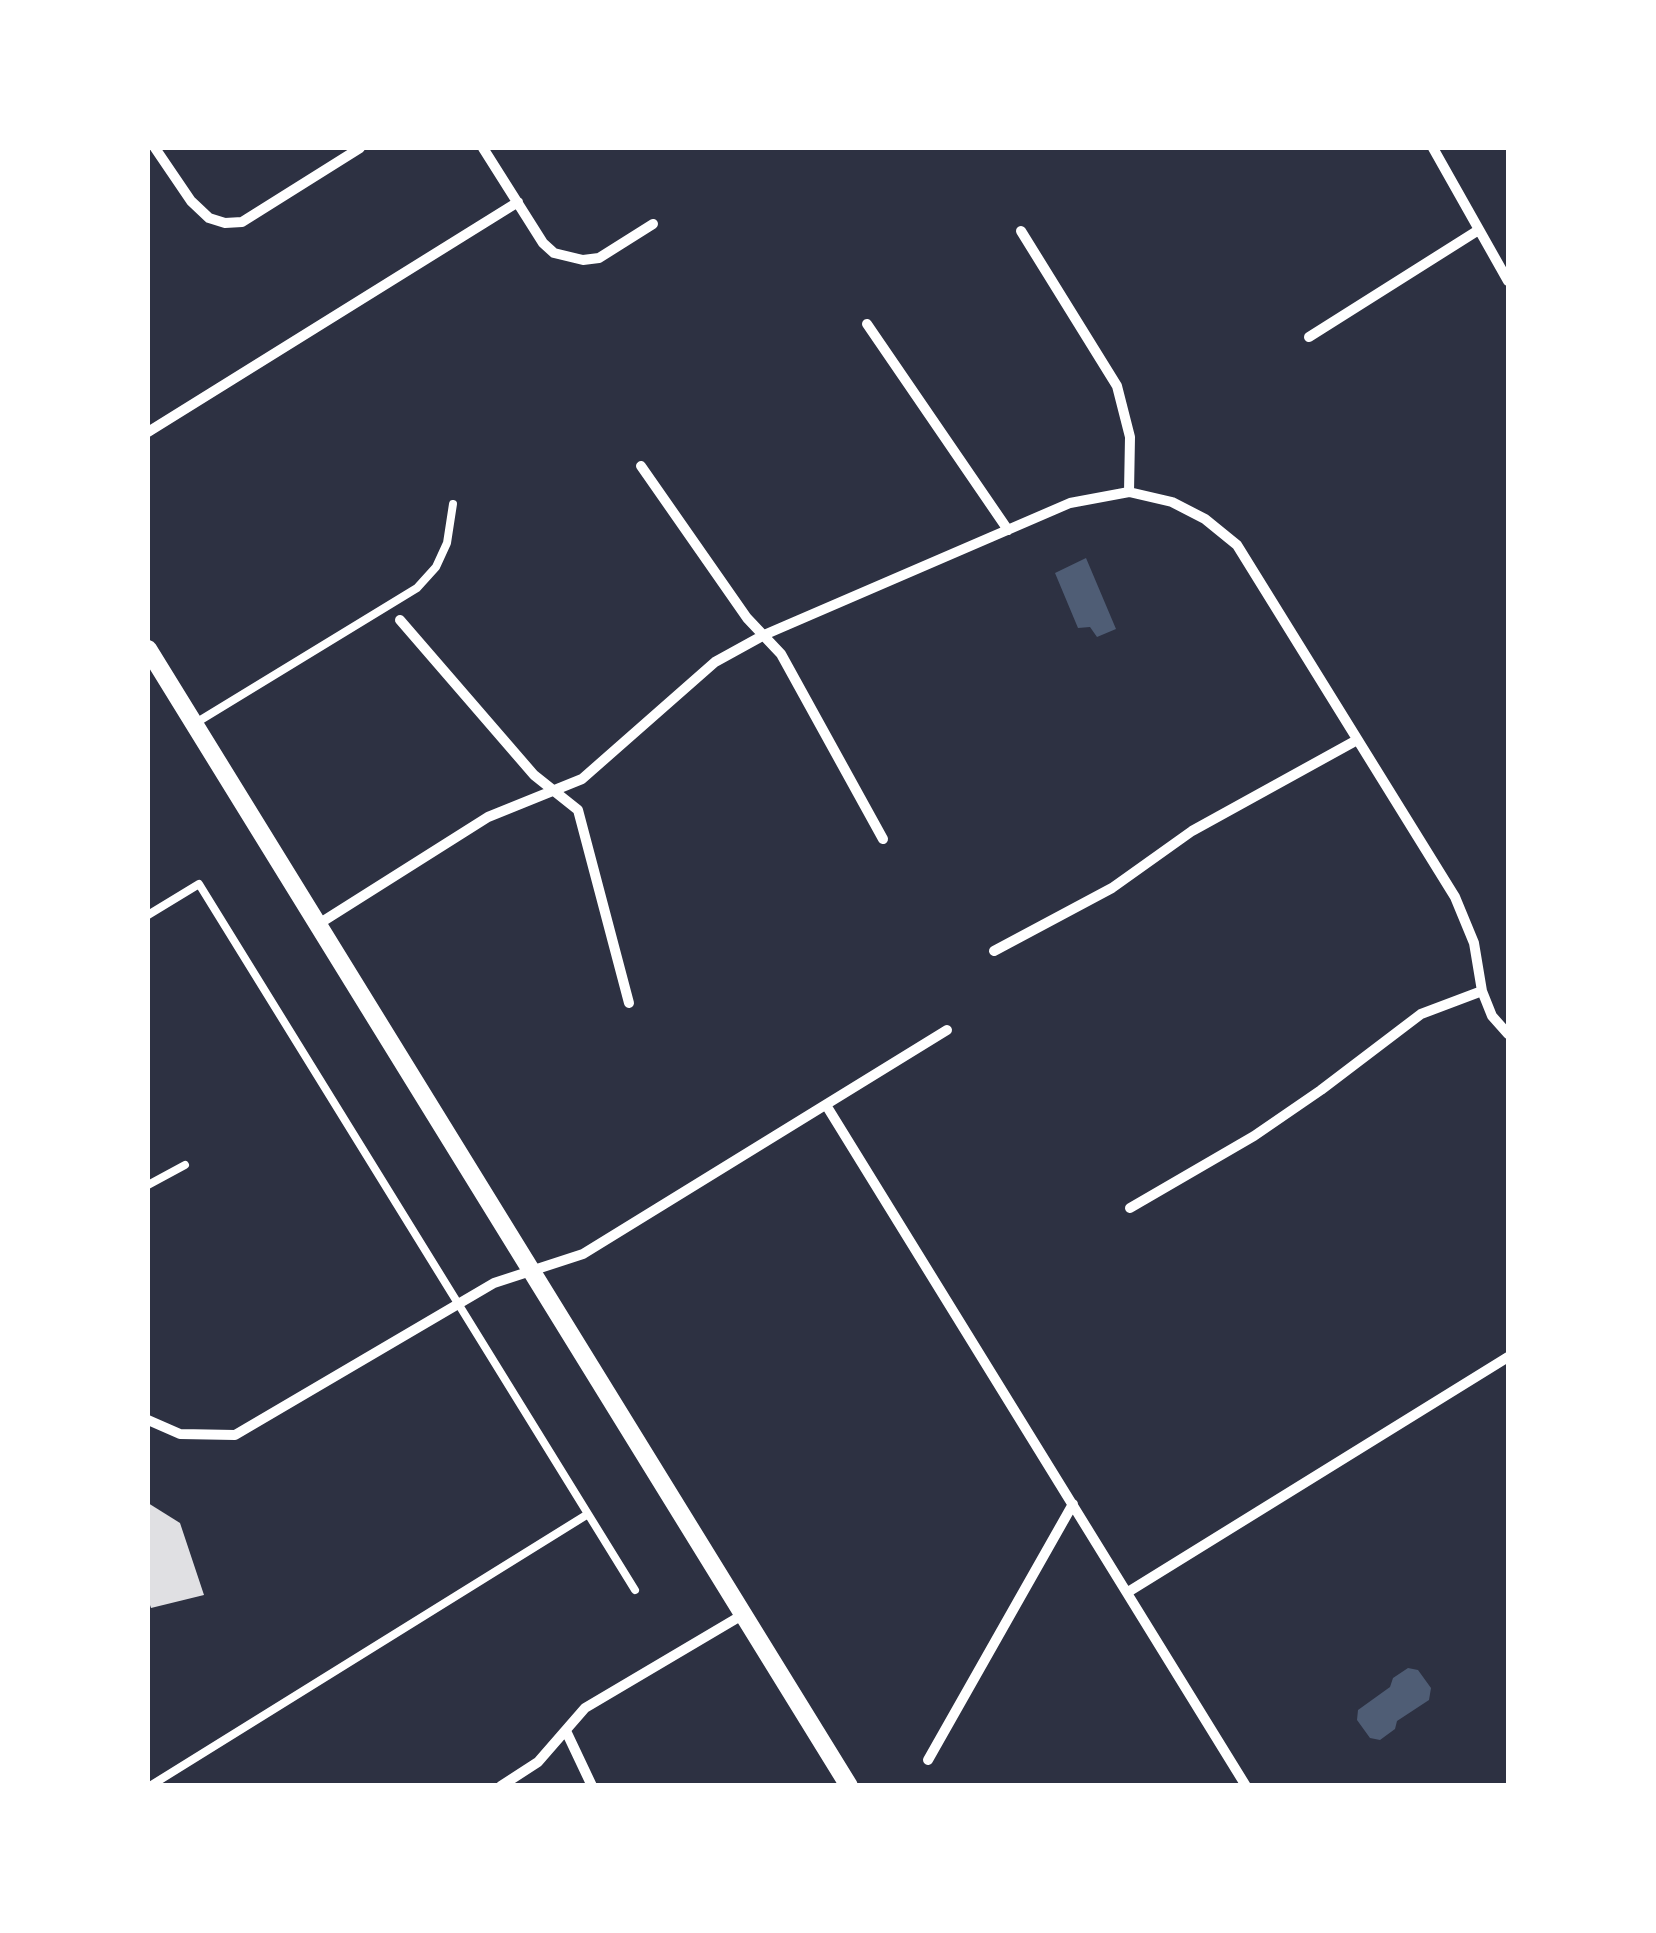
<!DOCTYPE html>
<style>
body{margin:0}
#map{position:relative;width:1656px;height:1933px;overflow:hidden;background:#2d3142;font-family:"Exo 2",sans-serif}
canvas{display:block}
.frame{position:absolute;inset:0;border:150px solid #fff;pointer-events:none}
</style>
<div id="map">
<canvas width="1656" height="1933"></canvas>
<div class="frame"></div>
</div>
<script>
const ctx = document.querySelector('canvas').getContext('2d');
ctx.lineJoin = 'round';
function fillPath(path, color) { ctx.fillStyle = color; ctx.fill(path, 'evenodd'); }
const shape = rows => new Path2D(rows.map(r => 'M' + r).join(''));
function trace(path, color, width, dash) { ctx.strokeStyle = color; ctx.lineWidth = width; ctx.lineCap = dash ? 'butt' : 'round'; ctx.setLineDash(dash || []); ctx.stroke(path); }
const water = shape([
 [1086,558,1116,629,1097,637,1090,627,1078,628,1055,573],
 [1408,1668,1418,1670,1431,1688,1429,1700,1397,1721,1395,1729,1380,1740,1370,1738,1357,1720,1358,1710,1390,1687,1393,1678]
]);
const building = shape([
 [148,1503,180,1523,204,1595,151,1608,148,1599]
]);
const service = shape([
 [194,724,417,588,436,567,447,543,453,504],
 [148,915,199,884,635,1590],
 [148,1185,185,1165],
 [150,1786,588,1514]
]);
const minor = shape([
 [155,148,191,201,209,218,225,223,242,222,360,148],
 [483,148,543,243,554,253,583,260,599,258,653,224],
 [1433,148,1508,281],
 [1021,231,1117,386,1130,437,1129,492],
 [867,324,1008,530],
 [1309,337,1477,231],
 [148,432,518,202],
 [641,466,747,618,781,654,883,839],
 [400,620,534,775,578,810,629,1003],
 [317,925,488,817,582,779,715,662,764,635,1070,503,1129,492,1172,502,1205,519,1237,545,1455,897,1474,943,1482,991,1492,1016,1508,1034],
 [994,951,1112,888,1192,831,1357,740],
 [826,1105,1246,1786],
 [1130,1208,1254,1136,1321,1090,1421,1014,1482,991],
 [148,1420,180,1434,235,1435,494,1283,583,1254,947,1030],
 [1128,1592,1508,1357],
 [566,1731,592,1786],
 [928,1760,1073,1504],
 [501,1786,538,1762,585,1708,744,1614]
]);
const tertiary = shape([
 [148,649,849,1786]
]);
fillPath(water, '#4f5d75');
fillPath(building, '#e0e0e3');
trace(service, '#fff', 8);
trace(minor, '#fff', 10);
trace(tertiary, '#fff', 18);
</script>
